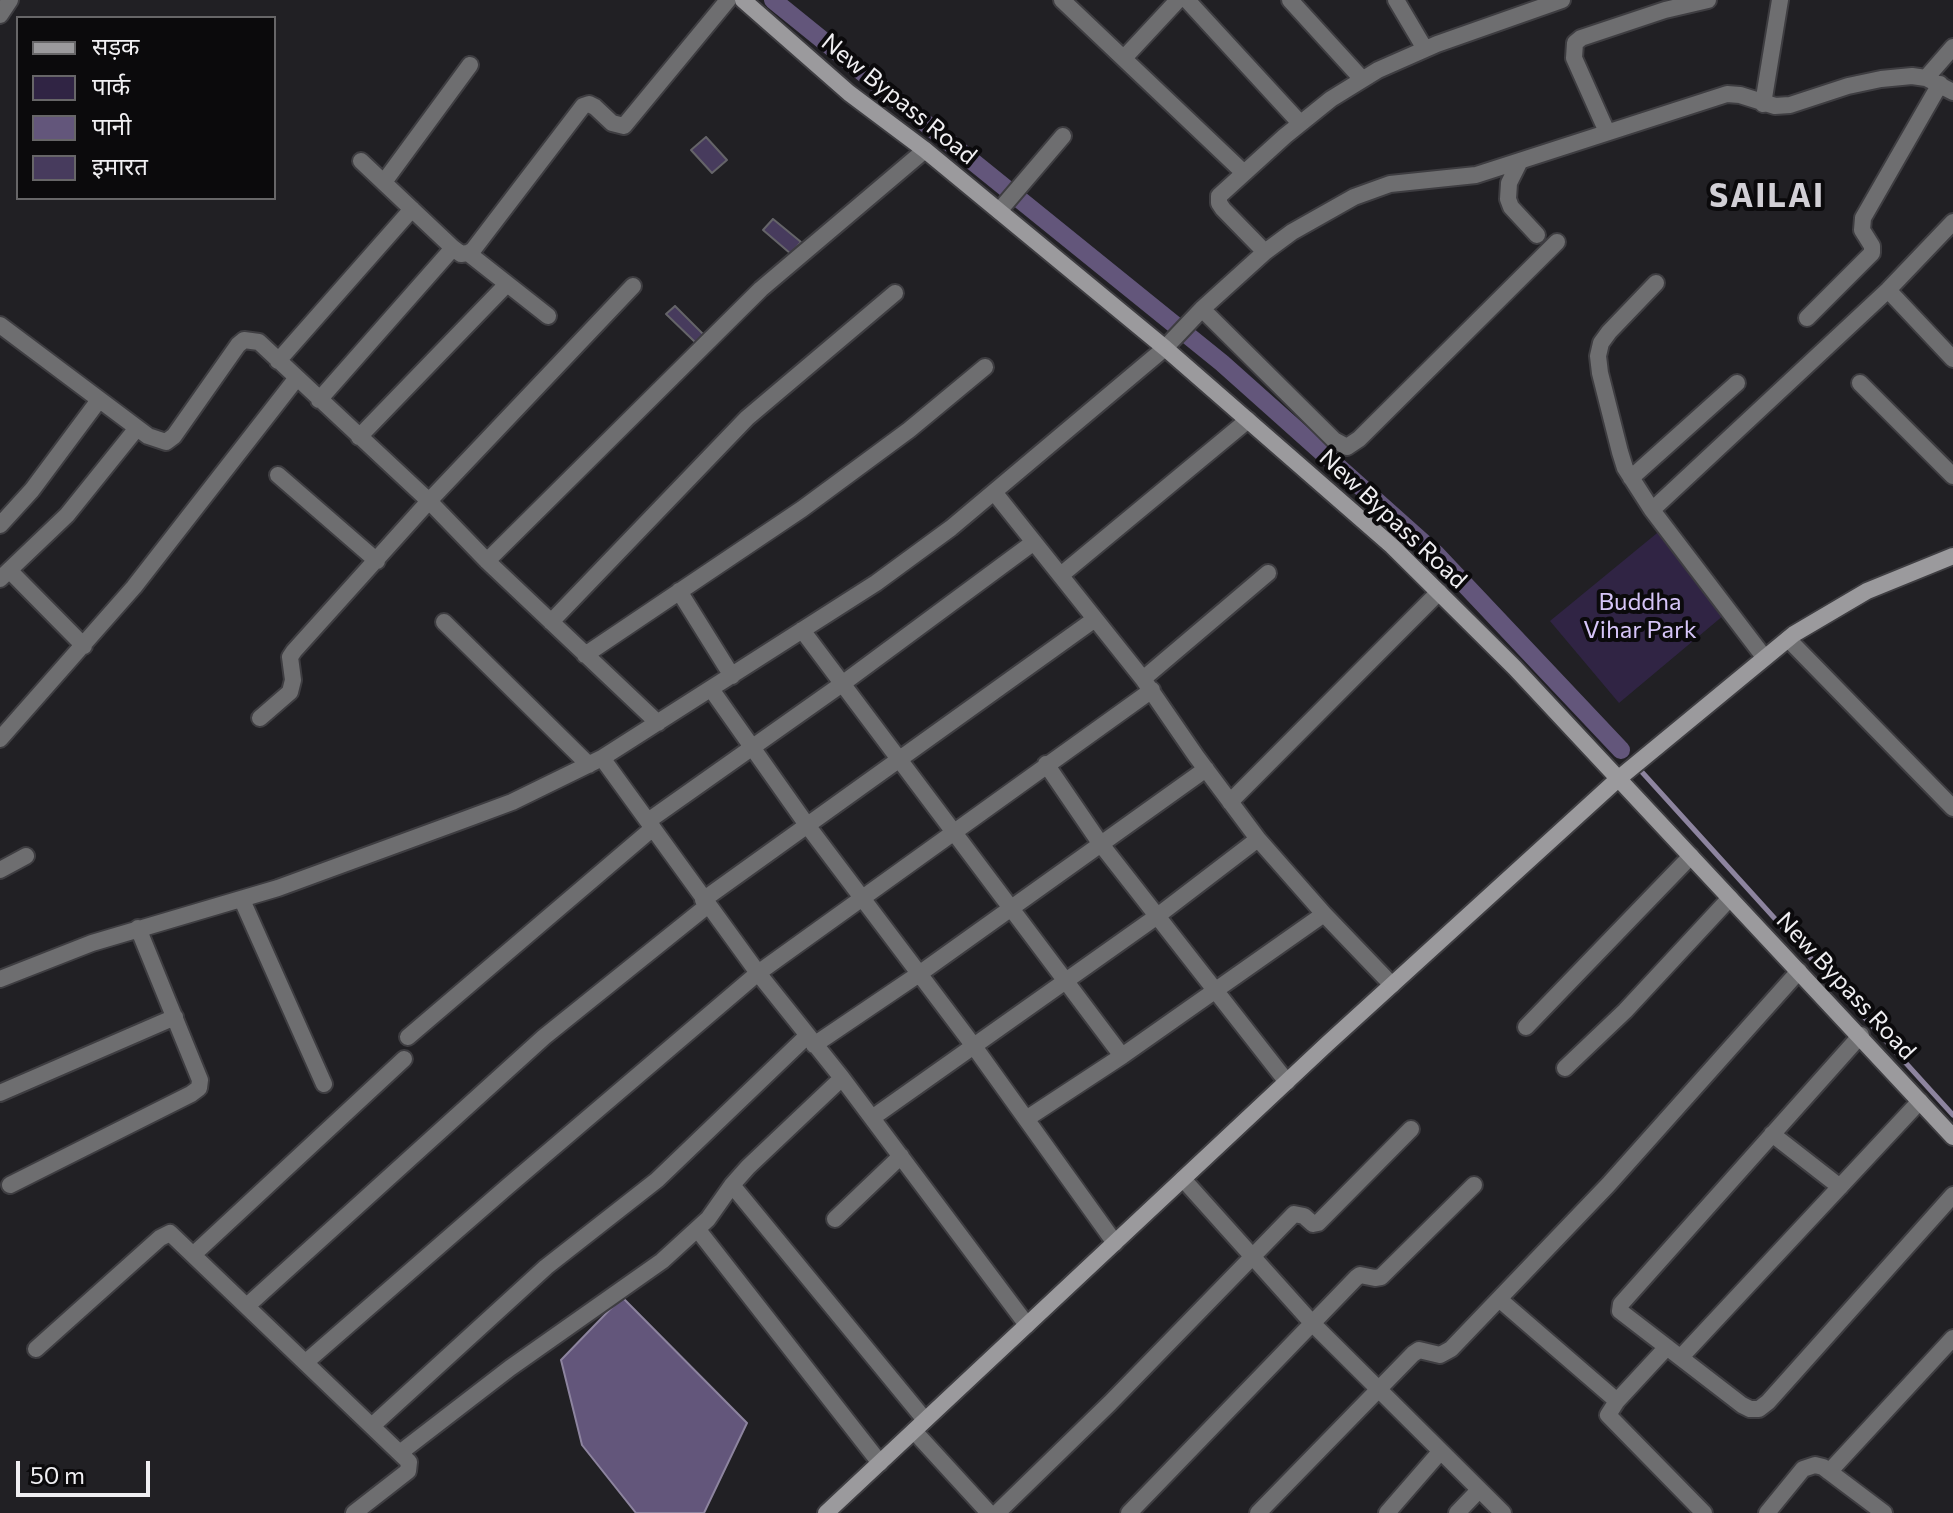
<!DOCTYPE html>
<meta charset="utf-8">
<style>
body{margin:0}
#map{position:relative;width:1953px;height:1513px;overflow:hidden;background:#212024;font-family:Commissioner,"Noto Sans Devanagari",sans-serif}
canvas{display:block}
.legend{position:absolute;left:16px;top:16px;width:260px;height:184px;box-sizing:border-box;background:#0b0a0c;border:2px solid #676668;margin:0;padding:10px 14px;list-style:none;font-size:24px;color:#f0eff2}
.legend li{display:flex;align-items:center;gap:16px;height:40px}
.legend b{width:40px;border:2px solid #676668}
.scale{position:absolute;left:16px;top:1461px;width:134px;height:36px;box-sizing:border-box;border:4px solid #f0eff2;border-top:0;padding-left:10px;font-size:24px;line-height:28px;white-space:nowrap;color:#f0eff2;-webkit-text-stroke:6px #0b0a0c;paint-order:stroke}
</style>
<div id="map">
<canvas width="1953" height="1513"></canvas>
<ul class="legend">
<li><b style="height:10px;background:#9b9a9d"></b>सड़क</li>
<li><b style="height:22px;background:#302444"></b>पार्क</li>
<li><b style="height:22px;background:#63567b"></b>पानी</li>
<li><b style="height:22px;background:#473b5d"></b>इमारत</li>
</ul>
<div class="scale">50 m</div>
</div>
<script>
const ctx = document.querySelector('canvas').getContext('2d');
ctx.lineJoin = 'round';
function fillPath(path, color) { ctx.fillStyle = color; ctx.fill(path, 'evenodd'); }
const shape = rows => new Path2D(rows.map(r => 'M' + r).join(''));
function trace(path, color, width, dash) { ctx.strokeStyle = color; ctx.lineWidth = width; ctx.lineCap = dash ? 'butt' : 'round'; ctx.setLineDash(dash || []); ctx.stroke(path); }
function write(font, color, halo, rows, align = 'center') {
  ctx.font = font + ' Commissioner,sans-serif'; ctx.lineWidth = 8; ctx.setLineDash([]); ctx.textBaseline = 'middle'; ctx.strokeStyle = halo; ctx.fillStyle = color; for (const [text, x, y, turn = 0] of rows) {
    ctx.save(); ctx.translate(x, y); ctx.rotate((+turn || 0) * Math.PI / 180); ctx.textAlign = isNaN(turn) ? turn : align; if (halo) ctx.strokeText(text, 0, 0); ctx.fillText(text, 0, 0); ctx.restore();
  }
}
const green = shape([
 [1662,529,1730,610,1619,703,1550,621]
]);
const water = shape([
 [622,1297,747,1423,704,1513,636,1513,582,1445,561,1360,622,1297]
]);
const stream = shape([
 [1641,771,1953,1115]
]);
const canal = shape([
 [773,0,1222,363,1436,554,1621,750]
]);
const building = shape([
 [706,137,727,160,712,173,691,150,706,137],
 [773,219,801,242,791,254,763,230,773,219],
 [675,306,704,335,696,343,666,314,675,306]
]);
const street = shape([
 [1062,0,1243,172],
 [1187,0,1300,123],
 [1290,0,1362,79],
 [1396,0,1425,49],
 [0,15,10,0],
 [1124,58,1178,0],
 [1926,78,1953,47],
 [1763,104,1780,0],
 [1607,132,1574,58,1575,43,1581,38,1665,10,1708,0],
 [361,161,453,248,461,254,468,253,473,250,583,106,589,104,595,107,612,123,624,126,728,0],
 [1520,161,1509,183,1508,199,1511,207,1537,235],
 [384,182,470,65],
 [999,211,1063,136],
 [1265,252,1223,209,1219,203,1219,196,1285,136,1331,99,1378,70,1437,44,1562,0],
 [468,253,548,316],
 [1656,283,1609,332,1601,343,1598,356,1600,373,1620,452,1625,468,1652,510,1764,657],
 [1888,290,1953,359],
 [1202,309,1334,440,1347,447,1359,439,1557,242],
 [1807,318,1872,253,1872,246,1862,230,1863,218,1940,84],
 [0,325,148,436,166,442,174,436,238,345,244,340,259,342,429,501,487,561,658,723],
 [278,361,412,209],
 [1860,383,1953,476],
 [319,400,453,248],
 [359,437,507,284],
 [278,475,377,561],
 [1631,478,1737,383],
 [994,492,1143,679,1196,756,1258,839,1324,914,1392,985],
 [1652,510,1888,290,1953,222],
 [0,525,32,490,99,400],
 [487,561,761,289,925,150],
 [10,571,84,646],
 [1061,575,1248,420],
 [0,579,67,515,137,428],
 [679,591,732,676],
 [444,622,589,765],
 [551,622,747,418,895,293],
 [802,630,1122,1056],
 [1788,639,1953,808],
 [585,655,802,509,909,430,985,367],
 [1143,679,1268,573],
 [711,689,807,825,973,1045,1115,1243],
 [260,718,290,692,293,680,290,657,294,651,429,501,633,286],
 [0,739,134,587,296,379],
 [602,758,758,973,842,1078,1027,1325],
 [1046,764,1100,843,1287,1082],
 [1230,802,1439,592],
 [648,821,842,684,1034,542],
 [0,870,26,856],
 [242,900,324,1084],
 [703,900,1095,619],
 [0,979,92,943,278,888,469,818,512,802,602,758,876,583,951,528,1165,348,1202,309,1265,252,1292,232,1354,197,1390,184,1476,175,1727,94,1740,95,1775,106,1790,105,1848,86,1881,79,1912,76,1926,78,1953,92],
 [1526,1027,1691,856],
 [1861,1035,1621,1304,1620,1311,1742,1405,1750,1409,1759,1409,1768,1402,1953,1195],
 [408,1037,653,828],
 [814,1045,919,974,1206,769],
 [1565,1068,1625,1011,1730,898],
 [0,1093,175,1017],
 [872,1118,1156,917,1258,839],
 [1026,1119,1122,1056,1324,914],
 [1772,1134,1840,1187],
 [1183,1179,1313,1324,1503,1513],
 [10,1185,191,1094,199,1088,200,1080,138,928],
 [732,1185,925,1420],
 [835,1219,901,1156],
 [698,1230,880,1463],
 [194,1254,404,1059],
 [1499,1299,1617,1401],
 [248,1305,544,1037,707,906],
 [1667,1347,1617,1401,1608,1415,1704,1513],
 [36,1349,160,1238,170,1233,409,1462,408,1471,354,1513],
 [1681,1357,1920,1101],
 [306,1362,507,1187,758,973,1152,690],
 [373,1425,546,1267,657,1180,807,1036],
 [914,1431,989,1513],
 [401,1452,510,1368,662,1261,708,1219,732,1185,748,1167,842,1078],
 [1829,1472,1953,1338],
 [997,1513,1110,1403,1294,1214,1304,1216,1313,1224,1318,1223,1411,1129],
 [1129,1513,1356,1278,1360,1275,1375,1278,1381,1277,1474,1185],
 [1258,1513,1413,1354,1419,1350,1440,1355,1451,1349,1608,1185,1799,971],
 [1387,1513,1440,1452],
 [1457,1513,1479,1490],
 [1767,1513,1803,1469,1815,1465,1823,1467,1884,1513]
]);
const secondary = shape([
 [743,0,849,93,925,150,1165,348,1392,546,1515,668,1953,1137],
 [826,1513,1327,1044,1618,779,1794,634,1867,591,1953,556]
]);
const streetNames = [
 ["New Bypass Road",899,99,39],
 ["New Bypass Road",1393,519,43],
 ["New Bypass Road",1846,986,47]
];
const parkNames = [
 ["Buddha",1640,602],
 ["Vihar Park",1640,630]
];
const districtNames = [
 ["SAILAI",1767,196]
];
fillPath(green, '#302444');
fillPath(water, '#63567b');
trace(water, '#8d849f', 2);
trace(stream, '#8d849f', 5);
trace(canal, '#63567b', 18);
fillPath(building, '#473b5d');
trace(building, '#656469', 2);
trace(street, '#3e3d41', 20);
trace(secondary, '#3e3d41', 20);
trace(street, '#6e6e70', 16);
trace(secondary, '#9b9a9d', 16);
write('24px', '#f0eff2', '#0b0a0c', streetNames);
write('24px', '#d6c5f8', '#0b0a0c', parkNames);
ctx.letterSpacing = '2px';
write('bold 32px', '#d1cfd5', '#0b0a0c', districtNames);
ctx.letterSpacing = '0px';
</script>
